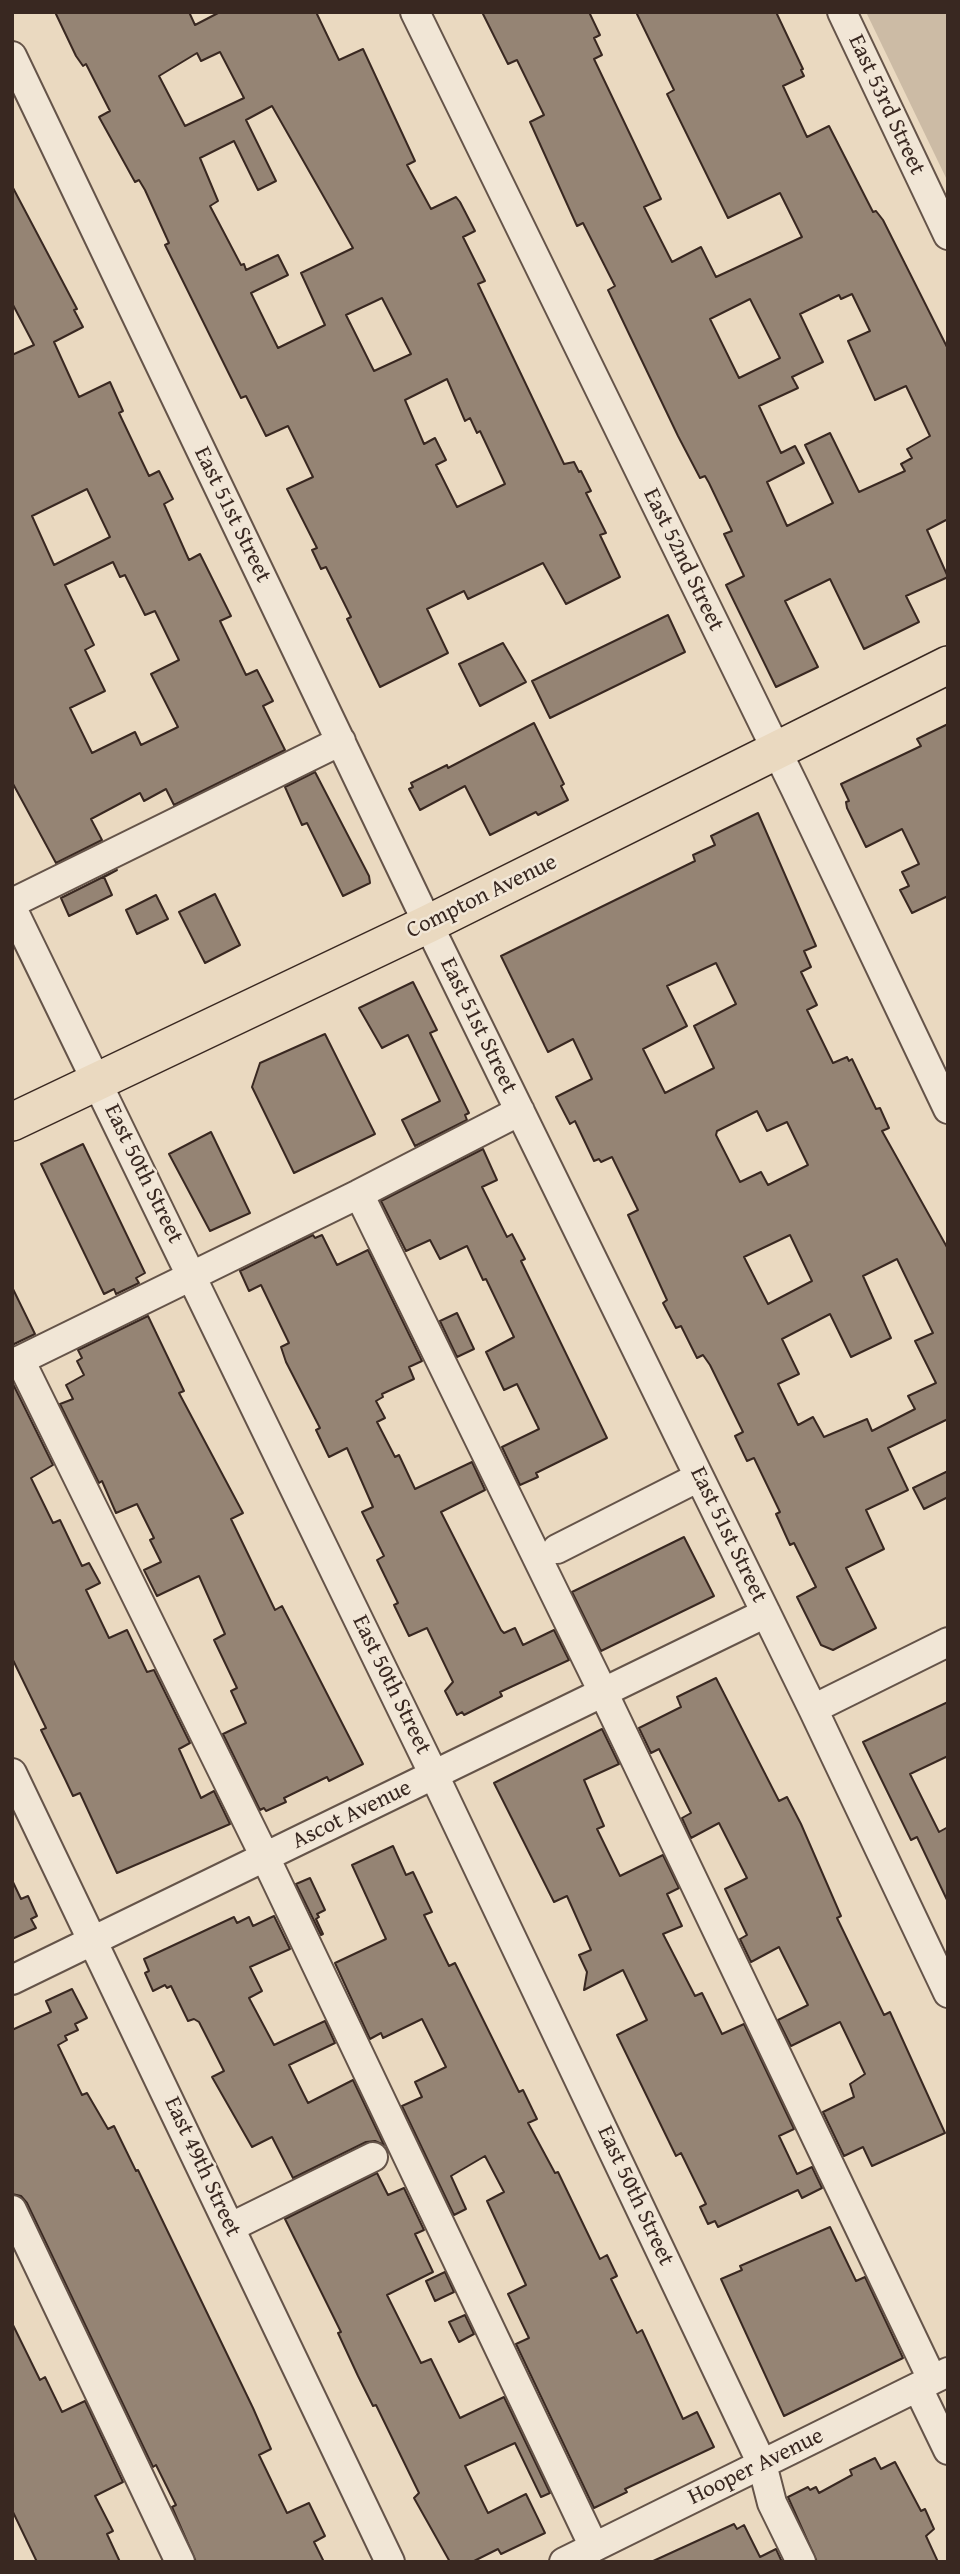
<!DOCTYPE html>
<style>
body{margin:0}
#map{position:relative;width:960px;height:2574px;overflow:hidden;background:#ead9c0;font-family:"Gentium Book Plus",serif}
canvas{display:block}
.frame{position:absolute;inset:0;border:14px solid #392821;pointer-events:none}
</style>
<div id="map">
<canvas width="960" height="2574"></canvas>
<div class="frame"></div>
</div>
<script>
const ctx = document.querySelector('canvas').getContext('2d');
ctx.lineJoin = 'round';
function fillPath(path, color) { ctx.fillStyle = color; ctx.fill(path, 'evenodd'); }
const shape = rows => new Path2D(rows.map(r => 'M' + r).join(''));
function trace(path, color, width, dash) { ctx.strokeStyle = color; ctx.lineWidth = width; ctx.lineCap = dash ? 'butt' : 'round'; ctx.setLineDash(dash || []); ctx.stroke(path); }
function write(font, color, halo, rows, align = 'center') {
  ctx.font = font + ' "Gentium Book Plus",serif'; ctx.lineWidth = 5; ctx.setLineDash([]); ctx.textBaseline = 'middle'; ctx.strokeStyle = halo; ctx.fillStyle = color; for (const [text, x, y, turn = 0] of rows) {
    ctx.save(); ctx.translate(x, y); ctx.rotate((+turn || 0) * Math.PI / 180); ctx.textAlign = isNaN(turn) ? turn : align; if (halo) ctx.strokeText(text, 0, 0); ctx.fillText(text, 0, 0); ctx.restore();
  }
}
const green = shape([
 [866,12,948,12,948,182]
]);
const building = shape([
 [55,12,189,12,195,25,220,12,316,12,339,60,363,49,415,161,407,165,431,209,456,197,460,202,475,231,463,237,485,281,478,284,564,464,574,462,579,472,581,471,591,491,586,493,606,533,600,535,620,577,566,604,543,563,468,599,464,591,427,609,448,653,380,687,347,619,351,617,326,567,321,569,312,550,317,548,287,489,313,477,288,426,266,436,246,396,241,398,165,245,169,243,145,190,139,180,135,182,99,117,110,111,86,64,83,66,76,56,55,12],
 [220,52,244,98,185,126,159,76,197,53,201,61,220,52],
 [272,106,353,248,301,273,325,325,278,348,251,293,288,275,278,255,246,270,244,264,241,265,210,206,218,201,200,158,234,141,258,190,276,181,246,120,272,106],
 [382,298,411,354,374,371,346,315,382,298],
 [447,379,465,421,470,418,477,433,480,431,505,484,457,507,436,465,446,460,435,438,424,444,405,400,447,379],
 [482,12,589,12,600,35,594,38,602,55,594,59,661,199,644,207,672,262,701,247,716,277,802,237,780,193,728,218,667,94,674,90,636,12,776,12,803,69,801,70,804,76,783,86,807,137,829,126,873,212,876,211,883,220,948,349,948,519,927,530,948,577,906,596,919,622,864,649,830,579,785,601,818,667,776,687,726,585,744,576,724,534,732,531,709,483,705,476,700,478,678,436,608,290,615,286,583,223,577,226,530,122,544,115,517,60,508,64,482,12],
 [852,294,870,331,848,341,875,400,906,386,930,436,907,449,912,458,901,464,905,471,859,492,830,433,805,445,833,503,787,526,767,482,804,463,795,446,781,453,759,406,798,388,792,377,823,362,800,314,839,295,841,299,852,294],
 [750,299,780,358,739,378,710,319,750,299],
 [12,186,77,309,74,310,83,327,54,342,79,397,110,382,123,411,119,413,149,476,159,471,173,499,164,504,189,560,200,554,231,616,220,621,246,675,257,670,273,701,263,706,285,750,174,805,166,789,144,801,140,793,91,819,102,840,56,863,12,782,12,355,34,345,12,303,12,186],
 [87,489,110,537,54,565,32,516,87,489],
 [113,562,120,577,125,575,145,615,155,611,179,660,151,674,178,727,141,745,135,732,92,753,70,708,105,691,85,650,94,645,65,585,113,562],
 [668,615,685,652,550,718,532,681,668,615],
 [503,643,526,682,480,706,459,664,503,643],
 [534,723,564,784,561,786,568,800,538,815,536,812,490,835,465,786,420,810,409,789,413,787,411,783,447,765,448,768,534,723],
 [948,724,948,896,912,913,900,890,909,886,902,872,919,864,902,829,866,847,847,808,846,802,849,801,841,784,921,746,917,739,948,724],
 [315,772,369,876,370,883,343,896,307,823,302,825,285,787,315,772],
 [758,813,816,946,804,951,811,967,801,972,817,1005,807,1010,833,1063,847,1057,849,1061,852,1059,876,1109,880,1108,889,1128,882,1131,948,1249,948,1419,888,1448,908,1490,866,1510,884,1549,846,1568,876,1628,833,1650,821,1645,797,1597,816,1587,794,1543,790,1545,776,1514,780,1512,754,1458,747,1461,735,1436,743,1432,710,1365,703,1355,697,1358,681,1326,676,1328,663,1303,667,1300,628,1215,638,1210,612,1157,601,1162,599,1159,594,1161,575,1121,570,1124,556,1097,592,1079,573,1039,548,1052,501,956,695,861,693,855,715,845,711,836,758,813],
 [716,963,736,1004,694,1026,714,1068,665,1093,643,1049,687,1026,667,986,716,963],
 [757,1111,767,1131,787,1122,808,1165,768,1185,761,1172,740,1182,716,1135,717,1131,757,1111],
 [790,1235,812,1281,768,1304,744,1257,790,1235],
 [897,1259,933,1333,915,1341,936,1383,908,1396,915,1409,872,1431,867,1419,824,1437,813,1417,798,1425,778,1384,799,1374,782,1339,830,1314,851,1357,891,1338,863,1276,897,1259],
 [117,870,104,877,112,895,69,916,61,898,117,870],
 [215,894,240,945,205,963,179,912,215,894],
 [156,895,168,919,137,934,126,910,156,895],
 [413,982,437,1030,430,1033,469,1113,465,1115,467,1120,415,1146,402,1120,440,1101,408,1035,382,1048,359,1008,413,982],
 [325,1034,375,1134,294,1173,252,1087,260,1063,325,1034],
 [211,1132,250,1213,210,1231,169,1154,211,1132],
 [83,1144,145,1273,136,1278,139,1283,116,1294,114,1289,104,1294,41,1164,83,1144],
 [483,1149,497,1180,482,1187,507,1237,512,1234,525,1259,521,1261,607,1438,536,1473,538,1477,520,1485,502,1447,539,1429,517,1384,504,1390,486,1352,514,1337,486,1279,483,1280,467,1246,440,1259,430,1240,406,1251,381,1201,483,1149],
 [313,1235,315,1238,322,1235,337,1265,368,1250,422,1361,409,1367,414,1379,382,1394,383,1397,376,1401,385,1418,377,1422,395,1457,399,1455,415,1489,472,1462,485,1490,441,1512,501,1630,504,1633,515,1628,523,1645,554,1630,569,1660,500,1692,502,1696,464,1715,462,1712,457,1715,445,1691,453,1682,427,1628,409,1636,394,1605,398,1603,377,1560,384,1556,362,1512,373,1507,347,1448,329,1457,316,1430,320,1428,286,1362,281,1347,289,1343,261,1285,249,1291,240,1271,313,1235],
 [12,1287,35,1334,12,1345,12,1287],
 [457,1313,474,1349,457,1357,440,1321,457,1313],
 [148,1316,184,1391,179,1393,243,1513,231,1519,275,1610,282,1606,363,1764,329,1781,327,1777,284,1798,286,1802,266,1811,264,1808,260,1810,223,1734,246,1723,231,1691,237,1688,214,1640,225,1634,199,1576,157,1596,144,1570,161,1562,150,1540,154,1538,137,1504,116,1513,102,1481,99,1483,60,1404,73,1399,66,1385,84,1375,77,1361,82,1358,78,1350,148,1316],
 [12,1382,53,1465,31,1478,53,1523,60,1520,82,1566,89,1563,100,1583,86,1590,109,1638,127,1630,147,1672,154,1670,190,1743,179,1749,201,1798,214,1791,230,1824,117,1873,80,1793,73,1796,65,1779,41,1730,46,1728,12,1658,12,1382],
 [948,1471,948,1497,924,1509,913,1488,948,1471],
 [684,1537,714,1596,601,1651,572,1592,684,1537],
 [716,1678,779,1801,787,1797,801,1824,841,1916,837,1918,884,2015,890,2012,945,2133,872,2166,863,2147,844,2156,823,2112,854,2097,850,2084,865,2074,840,2022,791,2046,778,2020,808,2005,779,1947,751,1962,740,1939,747,1935,725,1889,747,1878,719,1823,691,1838,682,1818,691,1813,659,1749,651,1753,639,1728,681,1707,677,1697,716,1678],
 [948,1702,948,1756,910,1774,939,1832,948,1827,948,1902,917,1837,911,1840,863,1742,948,1702],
 [602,1729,619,1764,584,1780,604,1826,597,1829,620,1876,663,1855,679,1888,667,1894,682,1926,663,1934,695,1996,702,1993,722,2034,744,2024,794,2129,779,2136,797,2174,812,2167,822,2188,802,2198,798,2190,718,2227,715,2221,708,2224,700,2207,706,2204,681,2153,676,2156,617,2035,647,2020,623,1970,584,1990,587,1972,579,1955,591,1950,567,1896,554,1902,494,1783,602,1729],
 [393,1846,406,1875,413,1872,432,1912,424,1915,449,1966,455,1963,519,2092,523,2090,537,2119,528,2123,555,2173,558,2172,600,2259,607,2255,617,2276,611,2279,637,2333,642,2330,683,2419,697,2412,714,2447,625,2489,627,2492,594,2508,516,2344,529,2338,508,2294,526,2285,487,2201,504,2192,485,2156,451,2176,466,2209,454,2215,402,2106,422,2097,415,2082,446,2067,422,2019,383,2038,381,2033,370,2039,335,1963,386,1939,352,1865,393,1846],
 [310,1878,325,1910,317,1914,319,1917,316,1919,323,1934,321,1935,296,1884,310,1878],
 [12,1880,21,1899,28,1896,37,1916,31,1919,36,1928,12,1939,12,1880],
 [274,1916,290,1949,250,1967,262,1991,249,1998,274,2045,325,2021,335,2043,289,2065,308,2103,353,2080,384,2145,375,2141,366,2142,293,2178,272,2137,252,2147,212,2077,224,2071,199,2022,194,2019,188,2021,171,1986,167,1988,165,1985,153,1991,145,1973,149,1971,144,1959,234,1917,237,1923,249,1917,253,1926,274,1916],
 [72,1989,87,2018,75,2024,78,2030,65,2036,67,2040,58,2045,82,2095,87,2093,108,2129,114,2126,136,2171,138,2170,253,2408,271,2449,259,2455,287,2513,309,2503,325,2536,314,2542,324,2562,196,2562,172,2507,176,2505,156,2465,153,2467,27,2203,21,2196,12,2194,12,2030,51,2012,46,2001,72,1989],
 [377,2173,388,2195,404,2188,424,2230,415,2234,433,2272,387,2295,421,2363,431,2359,460,2418,504,2397,550,2493,541,2497,515,2443,465,2466,488,2513,526,2494,545,2533,501,2554,498,2549,472,2562,450,2562,414,2498,419,2493,376,2405,373,2406,358,2376,338,2333,341,2332,285,2219,377,2173],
 [830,2227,856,2281,865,2277,903,2358,784,2416,721,2279,742,2270,740,2266,830,2227],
 [445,2272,454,2292,435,2301,426,2281,445,2272],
 [465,2315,474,2334,459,2342,449,2322,465,2315],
 [12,2323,40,2380,45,2377,62,2412,85,2401,123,2482,95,2496,113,2531,107,2534,120,2562,37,2562,12,2510,12,2323],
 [875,2458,881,2469,895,2462,921,2511,925,2509,934,2529,926,2536,938,2562,817,2562,788,2497,808,2487,810,2490,816,2487,819,2493,852,2475,850,2470,875,2458],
 [734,2524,737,2529,744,2525,760,2557,776,2549,782,2562,651,2562,734,2524]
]);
const minor = shape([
 [415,12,795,788,948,1109],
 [842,12,948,235],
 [12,56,428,924,813,1709,948,1993],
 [12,903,341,741],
 [12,908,434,1775,762,2464,772,2503,801,2562],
 [359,1194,520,1111],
 [20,1360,265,1857,594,2547],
 [12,1364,359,1194,603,1692,932,2379],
 [557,1549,699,1477],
 [813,1709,948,1642],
 [12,1773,390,2562],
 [12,1980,766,1613],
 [12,2210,180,2562],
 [231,2227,373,2157],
 [918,2388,948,2450],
 [564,2562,948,2372]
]);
const major = shape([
 [12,1122,428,924,948,665]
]);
const streetNames = [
 ["East 53rd Street",886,105,65],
 ["East 51st Street",232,515,64],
 ["East 52nd Street",683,560,64],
 ["Compton Avenue",482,897,-26],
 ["East 51st Street",478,1026,64],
 ["East 50th Street",143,1174,64],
 ["East 51st Street",728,1535,64],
 ["East 50th Street",391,1685,64],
 ["Ascot Avenue",352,1815,-26],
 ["East 49th Street",202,2167,65],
 ["East 50th Street",635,2196,65],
 ["Hooper Avenue",756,2467,-26]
];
fillPath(green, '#ccbba5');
fillPath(building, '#958474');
trace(building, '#392821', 2);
trace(minor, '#655449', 32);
trace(major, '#392821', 40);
trace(minor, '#f1e6d6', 28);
trace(major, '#ead9c0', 37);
write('23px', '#392821', '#f1e6d6', streetNames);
</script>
